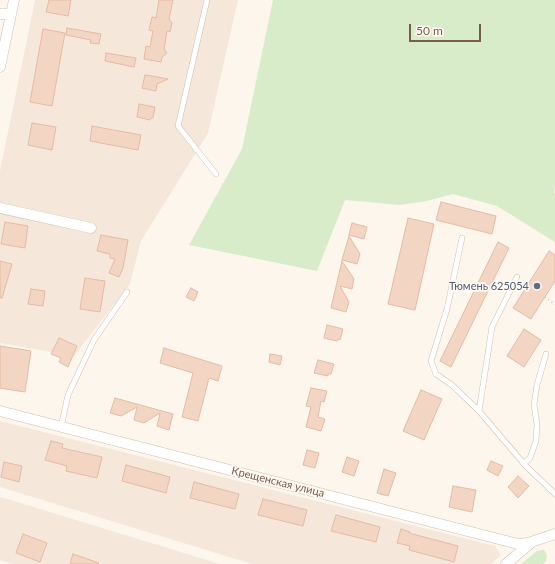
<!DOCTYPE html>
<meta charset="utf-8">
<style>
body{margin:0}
#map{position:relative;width:555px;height:564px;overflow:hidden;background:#fdf6ec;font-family:Lato,sans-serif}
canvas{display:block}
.scale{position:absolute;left:409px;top:24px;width:72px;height:18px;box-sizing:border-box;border:2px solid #7a5c4d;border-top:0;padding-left:5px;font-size:12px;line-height:14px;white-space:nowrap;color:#7a5c4d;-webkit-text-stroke:3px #fffaf3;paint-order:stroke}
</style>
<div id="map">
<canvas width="555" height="564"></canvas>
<div class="scale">50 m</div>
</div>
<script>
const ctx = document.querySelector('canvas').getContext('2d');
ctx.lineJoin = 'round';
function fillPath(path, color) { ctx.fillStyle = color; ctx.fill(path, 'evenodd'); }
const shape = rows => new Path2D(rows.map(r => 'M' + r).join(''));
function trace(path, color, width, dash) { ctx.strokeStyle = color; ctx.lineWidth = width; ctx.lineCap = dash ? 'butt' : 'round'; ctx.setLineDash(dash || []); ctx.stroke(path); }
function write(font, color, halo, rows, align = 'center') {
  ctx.font = font + ' Lato,sans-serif'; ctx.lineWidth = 3.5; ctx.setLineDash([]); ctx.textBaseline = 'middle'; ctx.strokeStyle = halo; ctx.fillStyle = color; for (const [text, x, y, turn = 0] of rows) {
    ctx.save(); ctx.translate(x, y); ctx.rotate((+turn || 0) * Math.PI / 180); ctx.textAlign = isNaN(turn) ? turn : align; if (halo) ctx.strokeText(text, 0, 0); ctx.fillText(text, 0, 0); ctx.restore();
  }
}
const residential = shape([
 [35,0,238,0,208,133,141,241,130,284,74,356,0,343,0,171],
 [0,421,495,546,501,555,491,564,252,564,0,487],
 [0,497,14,501,220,564,13,564,0,560]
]);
const green = shape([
 [273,0,555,0,555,184,554,193,555,194,555,242,497,206,453,194,427,201,400,205,345,200,317,271,189,245,242,149],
 [544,550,547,555,546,561,543,564,521,564,537,551]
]);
const building = shape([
 [49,0,71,0,68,16,46,12,49,0],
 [159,0,173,0,169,19,172,23,170,32,167,31,164,49,167,53,162,57,161,62,144,59,146,46,150,47,153,31,149,30,152,17,156,18,159,0],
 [67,28,101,34,99,44,90,43,91,40,66,35,67,28],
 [43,29,65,33,52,106,30,102,43,29],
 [106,53,136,58,134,67,105,61,106,53],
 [145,75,152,76,168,79,157,84,156,91,142,88,145,75],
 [139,104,155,107,153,118,151,118,150,120,137,117,139,104],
 [32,123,56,127,52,150,28,145,32,123],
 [92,126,141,135,138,150,90,141,92,126],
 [441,202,496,216,492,234,436,220,441,202],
 [408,218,434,224,415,310,388,304,408,218],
 [5,222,28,226,25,248,1,244,5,222],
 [352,223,367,227,364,239,349,235,352,223],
 [101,235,128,240,123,268,119,277,109,273,115,259,110,258,110,254,97,251,101,235],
 [349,236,360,254,357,264,342,260,349,236],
 [498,242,509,248,451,367,440,361,498,242],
 [549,251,555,255,555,281,531,319,513,308,549,251],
 [0,261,12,264,2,298,0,298,0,261],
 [342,261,354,279,352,289,340,286,349,302,346,312,331,308,342,261],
 [85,278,105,281,100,312,80,309,85,278],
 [191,288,198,292,194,301,186,297,191,288],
 [31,289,45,291,43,306,28,304,31,289],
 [327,325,343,329,340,340,338,339,337,341,324,338,327,325],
 [524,329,541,340,524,367,507,356,524,329],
 [59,338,77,346,68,367,59,362,61,358,51,354,59,338],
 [0,346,31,351,25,392,0,388,0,346],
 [164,348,222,366,218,381,209,378,198,421,182,417,193,373,160,363,164,348],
 [270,354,282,356,280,365,269,362,270,354],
 [318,360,334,364,331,374,328,374,328,376,314,373,318,360],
 [311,388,327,391,324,402,321,401,318,417,325,419,321,431,306,427,311,407,306,406,311,388],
 [421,390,442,399,424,440,403,431,421,390],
 [115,398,173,414,169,430,157,426,160,413,144,423,134,420,137,407,121,416,110,413,115,398],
 [51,441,63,444,62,448,102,457,97,478,66,471,67,466,45,460,51,441],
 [307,450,319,453,315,468,303,465,307,450],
 [347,457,359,461,354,476,342,472,347,457],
 [491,461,503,466,498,476,487,470,491,461],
 [4,462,22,466,19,482,1,477,4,462],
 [126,465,170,477,166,493,122,481,126,465],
 [384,469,396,473,388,496,377,493,384,469],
 [518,476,529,486,518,498,508,487,518,476],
 [194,482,239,494,235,509,190,498,194,482],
 [453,486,476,490,472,512,449,507,453,486],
 [263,499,307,510,303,526,258,515,263,499],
 [336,515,380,527,376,542,331,531,336,515],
 [401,529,410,532,409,533,458,546,454,562,409,550,410,546,397,543,401,529],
 [23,534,47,543,40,562,16,553,23,534],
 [73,554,99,563,98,564,70,564,73,554]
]);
const path = shape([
 [545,297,555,304]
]);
const lane = shape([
 [207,0,178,126,216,174],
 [462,238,447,309,431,361,436,374,452,385,479,411,525,465,555,494],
 [479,411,492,327,517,277],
 [61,427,68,395,94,340,127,292],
 [524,463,530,458,536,441,537,424,534,405,537,385,546,354]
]);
const street = shape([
 [0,14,11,14],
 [0,67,14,0],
 [0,208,91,228],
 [0,411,518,544,528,543,555,534],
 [506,564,532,542]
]);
const markers = [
 [537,286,4,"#5c6f8a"]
];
const serviceNames = [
 ["Тюмень 625054",529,286]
];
const streetNames = [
 ["Крещенская улица",278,482,14]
];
fillPath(residential, '#f5e8da');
fillPath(green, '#d8ecc9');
fillPath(building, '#f3d5c3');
trace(building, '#e6bba3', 1);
trace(lane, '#d1beb0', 6);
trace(street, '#d1beb0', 11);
trace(path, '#d9b8a5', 1.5, [1, 3]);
trace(lane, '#fff', 5);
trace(street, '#fff', 10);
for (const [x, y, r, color] of markers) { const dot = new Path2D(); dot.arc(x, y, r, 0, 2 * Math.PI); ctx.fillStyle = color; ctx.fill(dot); trace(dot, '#fffaf3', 1.5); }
write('11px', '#4e5e75', '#fffaf3', serviceNames, 'right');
write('11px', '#7a5c4d', '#fffaf3', streetNames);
</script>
